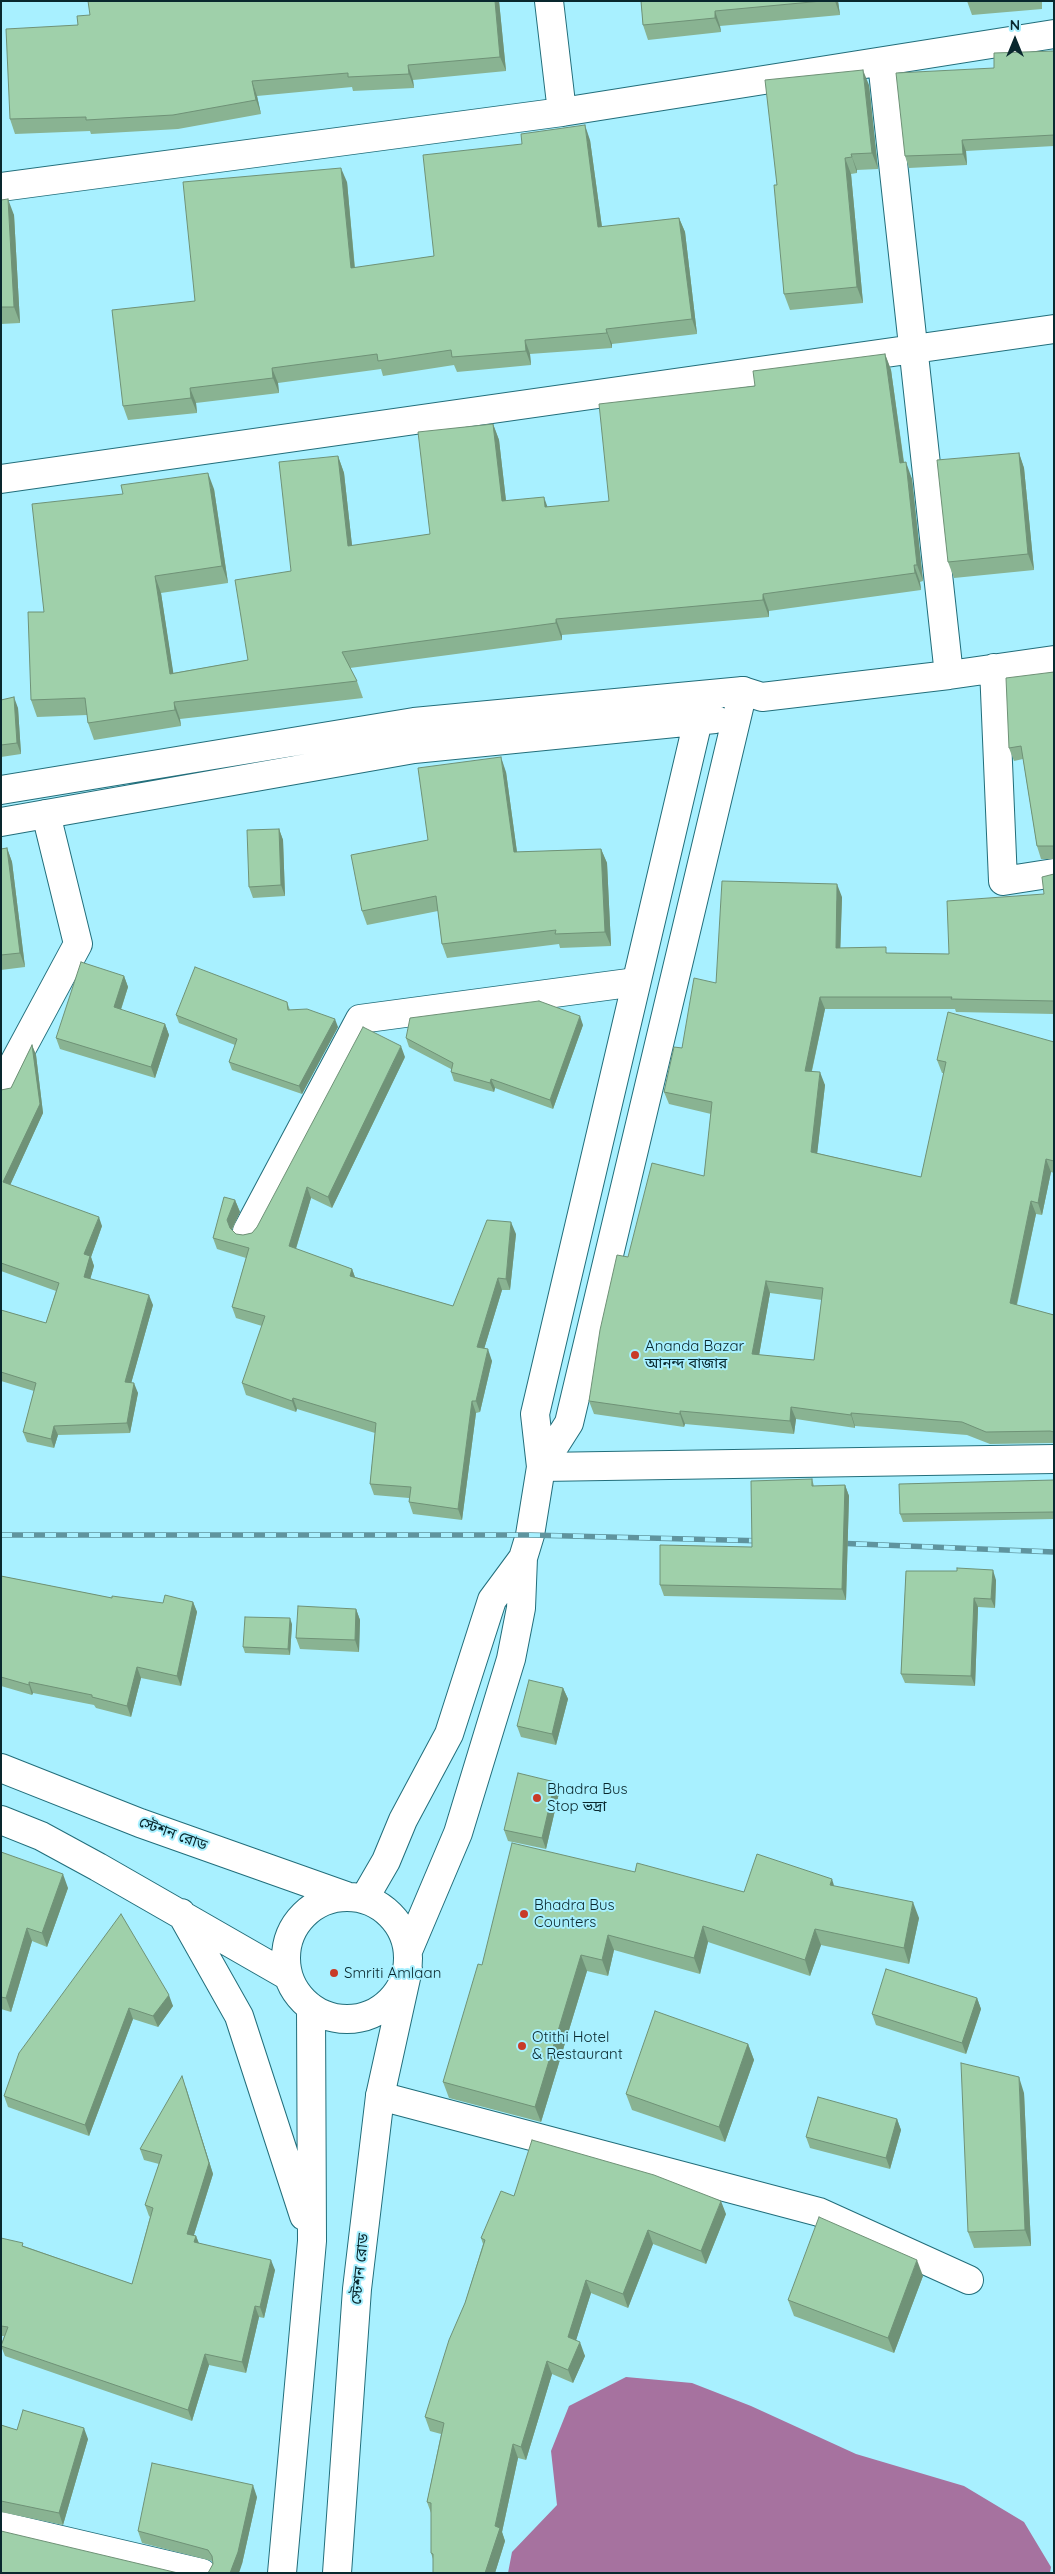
<!DOCTYPE html>
<meta charset="utf-8">
<style>
body{margin:0}
#map{position:relative;width:1055px;height:2574px;overflow:hidden;background:#a8f0ff;font-family:Quicksand,sans-serif}
canvas{display:block}
.frame{position:absolute;inset:0;border:2px solid #09282e;pointer-events:none}
.north{position:absolute;left:990px;top:15px;width:50px;height:50px;-webkit-text-stroke:4px #a8f0ff;paint-order:stroke;rotate:0deg;font-size:14px;font-weight:700;line-height:20px;text-align:center;color:#09282e}
.north::after{content:'';display:block;margin:auto;width:18px;height:22px;background:#09282e;clip-path:polygon(50% 0,100% 100%,50% 72%,0 100%)}
</style>
<div id="map">
<canvas width="1055" height="2574"></canvas>
<div class="frame"></div>
<div class="north">N</div>
</div>
<script>
const ctx = document.querySelector('canvas').getContext('2d');
ctx.lineJoin = 'round';
function fillPath(path, color) { ctx.fillStyle = color; ctx.fill(path, 'evenodd'); }
const shape = rows => new Path2D(rows.map(r => 'M' + r).join(''));
function trace(path, color, width, dash) { ctx.strokeStyle = color; ctx.lineWidth = width; ctx.lineCap = dash ? 'butt' : 'round'; ctx.setLineDash(dash || []); ctx.stroke(path); }
function write(font, color, halo, rows, align = 'center') {
  ctx.font = font + ' Quicksand,"Noto Sans Bengali",sans-serif'; ctx.lineWidth = 4; ctx.setLineDash([]); ctx.textBaseline = 'middle'; ctx.strokeStyle = halo; ctx.fillStyle = color; for (const [text, x, y, turn = 0] of rows) {
    ctx.save(); ctx.translate(x, y); ctx.rotate((+turn || 0) * Math.PI / 180); ctx.textAlign = isNaN(turn) ? turn : align; if (halo) ctx.strokeText(text, 0, 0); ctx.fillText(text, 0, 0); ctx.restore();
  }
}
const water = shape([
 [626,2377,692,2383,751,2406,856,2454,964,2486,1024,2522,1051,2567,1050,2573,508,2573,512,2552,557,2505,551,2451,569,2406]
]);
const minor = shape([
 [549,1,562,112],
 [1,187,562,112,1054,34],
 [1,479,1054,329],
 [994,668,1003,881,1054,873],
 [949,675,1054,660],
 [743,691,762,697,949,675,882,62],
 [1,1087,78,944,46,814],
 [247,1231,360,1019,636,982],
 [541,1467,1054,1459],
 [380,2096,819,2212,969,2280],
 [1,2526,202,2573]
]);
const major = shape([
 [1,790,414,722,743,691,569,1423,541,1467],
 [1,822,414,749,715,719],
 [1,1768,140,1823,346,1896],
 [1,1820,41,1836,98,1867,288,1976],
 '286 1958a61 61 0 1 1 122 0a61 61 0 1 1-122 0Z',
 [364,1899,386,1861,403,1820,449,1734,492,1600,523,1558],
 [181,1913,239,2016,304,2216],
 [408,1951,458,1833,511,1659,521,1608,523,1558,530,1535,541,1467,535,1414,704,695],
 [282,2573,312,2241,311,2008],
 [337,2573,357,2289,380,2096,408,1969]
]);
const rail = shape([
 [1,1535,530,1535,766,1541],
 [834,1543,1054,1552]
]);
const wall = shape([
 [499,1,506,71,413,80,414,88,353,91,352,87,257,96,261,114,178,129,91,134,90,131,15,134,10,119,78,25],
 [641,1,838,1,840,15,720,26,721,32,648,40,643,25],
 [967,1,1042,1,1042,9,972,15],
 [1054,51,1054,146,966,151,967,165,909,168,905,156,994,68],
 [869,85,878,169,857,170,857,173,851,174,863,303,790,310,784,294,777,185],
 [590,140,602,227,679,218,685,232,697,334,612,344,612,348,530,354,531,365,457,372,454,365,383,376,381,369,278,383,279,393,196,403,197,413,128,420,123,406,195,301,347,182,355,268,434,256],
 [1,200,14,215,20,323,1,324],
 [885,354,891,370,904,462,912,479,923,581,920,582,921,590,769,611,769,617,562,635,562,640,350,668,357,681,363,698,180,719,181,726,94,740,88,723,87,715,37,717,31,700,44,612,214,489,228,583,161,593,173,673,248,660,291,571,338,456,344,473,352,546,430,534,493,424,499,440,506,501,548,507,609,501,755,386],
 [1019,453,1024,468,1034,570,954,578,948,562],
 [1054,672,1054,859,1041,859,1037,846,1023,759,1014,761,1009,748],
 [1,700,18,708,21,754,1,757],
 [506,772,517,852,601,849,607,863,611,946,560,948,559,944,447,958,442,944,438,911,367,925,362,911,428,840],
 [279,829,283,840,285,896,253,898,249,887],
 [7,848,12,862,25,967,1,970,1,849],
 [1054,874,1054,1014,956,1012,955,1009,825,1009,812,1071,825,1085,817,1153,921,1177,944,1073,942,1073,937,1060,1054,1042,1054,1173,1051,1172,1042,1215,1036,1214,1017,1305,1054,1315,1054,1443,990,1444,967,1435,855,1426,855,1428,796,1419,794,1434,685,1424,684,1427,594,1414,589,1401,628,1257,704,1176,711,1114,669,1104,664,1092,682,1048,716,983,842,897,840,948,888,953,949,954,1044,894],
 [770,1293,822,1300,814,1360,759,1355],
 [124,976,128,987,121,1010,165,1024,169,1035,155,1078,60,1049,56,1038],
 [287,1002,290,1010,338,1027,302,1094,232,1070,229,1062,235,1045,179,1023,176,1015],
 [583,1025,553,1109,495,1088,494,1092,454,1081,451,1072,451,1069,409,1047,406,1038],
 [32,1045,36,1055,43,1113,10,1185,102,1226,91,1257,94,1266,90,1279,153,1305,131,1383,138,1393,130,1433,58,1435,54,1448,27,1442,23,1432,34,1391,1,1381,1,1310,46,1323,56,1291,1,1271,1,1090,11,1088],
 [405,1057,332,1208,311,1198,296,1249,352,1269,355,1277,453,1306,516,1234,510,1290,502,1290,484,1349,492,1361,480,1412,476,1413,462,1520,413,1514,409,1502,409,1498,374,1495,370,1484,375,1433,297,1409,296,1412,246,1395,242,1383,262,1326,236,1318,232,1307,246,1258,217,1249,213,1238,235,1200,240,1212,232,1230,236,1234,243,1235,252,1233],
 [812,1479,814,1486,845,1485,849,1496,846,1600,664,1596,660,1585,752,1547],
 [1054,1480,1054,1519,903,1522,900,1514],
 [906,1571,996,1580,995,1608,978,1607,975,1686,905,1683,901,1674],
 [1,1576,112,1598,163,1603,193,1602,197,1612,181,1686,141,1678,131,1717,96,1708,94,1705,33,1693,32,1695,1,1686],
 [356,1609,360,1620,359,1652,300,1649,296,1638],
 [292,1624,290,1655,245,1653,243,1647],
 [563,1688,568,1699,556,1745,521,1737,517,1726],
 [559,1793,546,1849,508,1841,504,1830],
 [1,1852,68,1888,47,1947,32,1941,11,2012,1,2009],
 [635,1872,744,1892,834,1886,919,1918,909,1964,821,1945,810,1976,708,1942,700,1974,614,1950,608,1976,587,1971,541,2122,449,2098,443,2082,482,1965],
 [121,1914,173,2006,158,2027,133,2019,89,2136,8,2107,4,2096],
 [977,1998,981,2009,966,2054,876,2025,872,2014],
 [748,2044,754,2060,725,2142,632,2110,626,2094],
 [186,2087,213,2174,194,2235,196,2236,199,2243,275,2270,264,2318,259,2317,246,2373,209,2365,192,2421,5,2356,1,2346,4,2336,1,2336,1,2238,132,2284,150,2217,149,2216,145,2205,159,2164,144,2160,140,2149],
 [1024,2093,1031,2246,974,2248,968,2232],
 [897,2119,901,2130,890,2169,810,2148,806,2137],
 [514,2196,726,2214,706,2264,653,2244,628,2308,591,2293,576,2340,585,2356,573,2383,552,2374,526,2460,518,2458,502,2532,505,2541,495,2573,433,2573,433,2559,431,2553,431,2513,427,2502,441,2434,430,2431,425,2417,465,2303,483,2244,481,2238],
 [923,2276,894,2353,794,2316,788,2300],
 [1,2425,17,2430,88,2439,63,2525,1,2512],
 [257,2497,242,2564,209,2572,213,2564,212,2561,142,2543,138,2531]
]);
const shadedWall = shape([
 [495,1,499,1,506,71,500,57],
 [835,1,838,1,840,15],
 [715,11,720,26,721,32,715,18],
 [408,65,413,80,414,88,409,74],
 [863,70,869,85,878,169,872,153],
 [252,81,257,96,261,114,256,100],
 [585,125,590,140,604,242,598,227],
 [962,140,966,151,967,165,963,154],
 [851,154,857,170,857,173,852,157],
 [845,158,851,174,863,303,857,287],
 [341,168,347,182,356,283,351,268],
 [8,199,14,215,20,323,14,307],
 [679,218,685,232,697,334,692,319],
 [606,329,612,344,612,348,607,333],
 [525,340,530,354,531,365,526,351],
 [885,354,891,370,906,479,900,463],
 [272,368,278,383,279,393,273,378],
 [190,388,196,403,197,413,191,398],
 [493,424,499,440,508,518,502,501],
 [1019,453,1024,468,1034,570,1028,554],
 [338,456,344,473,354,563,348,546],
 [906,462,912,479,923,581,917,565],
 [208,473,214,489,228,583,222,566],
 [544,497,550,514,545,507],
 [914,565,920,582,921,590,915,573],
 [155,576,161,593,176,690,170,674],
 [763,594,769,611,769,617,763,600],
 [556,619,562,635,562,640,556,623],
 [14,697,18,708,21,754,17,743],
 [174,702,180,719,181,726,175,710],
 [501,757,506,772,519,867,514,852],
 [279,829,283,840,285,896,281,885],
 [7,848,12,862,25,967,20,953],
 [601,849,607,863,611,946,605,932],
 [837,884,842,897,840,961,836,948],
 [124,976,128,987,118,1018,114,1007],
 [820,997,825,1009,809,1083,805,1071],
 [580,1016,583,1025,553,1109,550,1100],
 [335,1019,338,1027,302,1094,299,1086],
 [165,1024,169,1035,155,1078,151,1067],
 [32,1045,36,1055,43,1113,7,1192,3,1182],
 [401,1046,405,1057,332,1208,328,1197],
 [820,1072,825,1085,816,1164,811,1152],
 [491,1079,495,1088,494,1092,490,1083],
 [1046,1159,1051,1172,1042,1215,1038,1203],
 [307,1187,311,1198,293,1258,289,1246],
 [235,1200,240,1212,231,1231,227,1220],
 [1031,1201,1036,1214,1014,1316,1010,1303],
 [99,1217,102,1226,91,1257,94,1266,88,1287,84,1277,84,1254],
 [511,1222,516,1234,510,1290,506,1279],
 [352,1269,356,1280,350,1276],
 [498,1278,502,1290,481,1359,477,1347],
 [766,1281,770,1293,757,1367,752,1354],
 [149,1295,153,1305,129,1391,125,1382],
 [488,1349,492,1361,480,1412,476,1401],
 [134,1383,138,1393,130,1433,127,1423],
 [293,1398,297,1409,296,1412,292,1401],
 [472,1401,476,1413,462,1520,458,1509],
 [791,1407,796,1419,794,1434,790,1421],
 [680,1411,685,1424,684,1427,680,1414],
 [851,1413,855,1426,855,1428,851,1415],
 [54,1426,58,1435,54,1448,51,1439],
 [845,1485,849,1496,846,1600,842,1589],
 [993,1570,996,1580,995,1608,991,1599],
 [974,1598,978,1607,975,1686,971,1676],
 [193,1602,197,1612,181,1686,177,1676],
 [356,1609,360,1620,359,1652,355,1640],
 [290,1618,292,1624,290,1655,288,1649],
 [137,1667,141,1678,131,1717,127,1706],
 [29,1682,33,1693,32,1695,29,1685],
 [563,1688,568,1699,556,1745,552,1734],
 [555,1782,559,1793,546,1849,542,1838],
 [63,1874,68,1888,47,1947,42,1933],
 [832,1879,837,1895,830,1885],
 [913,1902,919,1918,909,1964,904,1948],
 [703,1926,708,1942,700,1974,694,1958],
 [27,1928,32,1941,11,2012,6,1998],
 [815,1929,821,1945,810,1976,805,1960],
 [608,1935,614,1950,608,1976,602,1960],
 [581,1955,587,1971,541,2122,535,2107],
 [169,1995,173,2006,158,2027,153,2016],
 [977,1998,981,2009,966,2054,962,2043],
 [129,2008,133,2019,89,2136,85,2125],
 [748,2044,754,2060,725,2142,719,2127],
 [182,2076,213,2174,191,2244,187,2234],
 [1019,2077,1024,2093,1031,2246,1025,2230],
 [897,2119,901,2130,890,2169,886,2158],
 [721,2201,726,2214,706,2264,701,2251],
 [648,2230,653,2244,628,2308,623,2294],
 [196,2236,200,2247,194,2242],
 [271,2260,275,2270,264,2318,260,2307],
 [917,2260,923,2276,894,2353,888,2338],
 [586,2280,591,2293,573,2350,568,2337],
 [255,2306,259,2317,246,2373,242,2362],
 [580,2342,585,2356,573,2383,568,2370],
 [205,2354,209,2365,192,2421,188,2410],
 [547,2361,552,2374,526,2460,521,2447],
 [84,2428,88,2439,63,2525,59,2513],
 [513,2444,518,2458,502,2532,505,2541,495,2573,485,2573],
 [253,2485,257,2497,242,2564,239,2573,230,2573]
]);
const building = shape([
 [88,1,495,1,500,57,408,65,409,74,348,77,348,73,252,81,256,100,173,115,86,120,86,117,10,119,6,29,78,25,77,16,90,15,88,1],
 [641,1,822,1,715,11,715,18,643,25,641,1],
 [1054,51,1054,135,962,140,963,154,905,156,896,73,994,68,994,53,1054,51],
 [863,70,872,153,851,154,852,157,845,158,857,287,784,294,774,185,777,185,765,80,863,70],
 [585,125,598,227,679,218,692,319,606,329,607,333,525,340,526,351,452,357,451,350,378,361,377,354,272,368,273,378,190,388,191,398,123,406,112,310,195,301,183,182,341,168,351,268,434,256,423,155,522,144,521,134,585,125],
 [8,199,14,307,1,307,1,200,8,199],
 [885,354,900,463,906,462,917,565,914,565,915,573,763,594,763,600,556,619,556,623,342,652,357,681,174,702,175,710,88,723,85,698,31,700,28,612,44,612,32,504,123,494,121,485,208,473,222,566,155,576,170,674,248,660,235,580,291,571,279,462,338,456,348,546,430,534,418,432,493,424,502,501,544,497,545,507,609,501,599,404,755,386,753,371,885,354],
 [1019,453,1028,554,948,562,937,460,1019,453],
 [1054,672,1054,846,1037,846,1021,746,1009,748,1006,678,1054,672],
 [14,697,17,743,1,745,1,700,14,697],
 [501,757,514,852,601,849,605,932,555,934,556,930,442,944,436,896,362,911,351,855,428,840,418,768,501,757],
 [279,829,281,885,249,887,247,830,279,829],
 [7,848,20,953,1,955,1,849,7,848],
 [1054,874,1054,1001,951,999,952,997,820,997,805,1071,820,1072,811,1152,921,1177,946,1062,937,1060,948,1012,1054,1042,1054,1161,1046,1159,1038,1203,1031,1201,1010,1303,1054,1315,1054,1432,1050,1431,986,1432,962,1422,851,1413,851,1415,791,1407,790,1421,680,1411,680,1414,589,1401,600,1330,617,1255,628,1257,652,1163,704,1176,712,1102,664,1092,674,1047,682,1048,694,978,716,983,722,881,837,884,836,948,886,947,886,953,949,954,947,901,1044,894,1042,877,1054,874],
 [766,1281,823,1288,814,1360,752,1354,766,1281],
 [81,962,124,976,114,1007,165,1024,151,1067,56,1038,81,962],
 [195,967,287,1002,288,1010,307,1009,335,1019,299,1086,229,1062,237,1039,176,1015,195,967],
 [539,1001,580,1016,550,1100,491,1079,490,1083,451,1072,453,1063,406,1038,410,1018,539,1001],
 [363,1027,401,1046,328,1197,307,1187,289,1246,352,1269,350,1276,453,1306,487,1220,511,1222,506,1279,498,1278,477,1347,488,1349,476,1401,472,1401,458,1509,409,1502,411,1487,370,1484,376,1423,293,1398,292,1401,242,1383,265,1316,232,1307,249,1248,213,1238,224,1197,235,1200,227,1220,230,1228,236,1234,243,1235,252,1233,257,1227,363,1027],
 [32,1045,40,1104,3,1182,99,1217,84,1254,90,1256,84,1277,149,1295,125,1382,134,1383,127,1423,54,1426,51,1439,23,1432,36,1383,1,1372,1,1310,46,1323,59,1283,1,1263,1,1090,11,1088,32,1045],
 [812,1479,812,1486,845,1485,842,1589,660,1585,660,1545,752,1547,751,1481,812,1479],
 [1054,1480,1054,1512,900,1514,899,1484,1054,1480],
 [957,1568,993,1570,991,1599,974,1598,971,1676,901,1674,906,1571,957,1571,957,1568],
 [1,1576,112,1598,112,1596,163,1603,165,1595,193,1602,177,1676,137,1667,127,1706,92,1697,92,1695,29,1682,29,1685,1,1677,1,1576],
 [298,1606,356,1609,355,1640,296,1638,298,1606],
 [245,1617,290,1618,288,1649,243,1647,245,1617],
 [529,1680,563,1688,552,1734,517,1726,529,1680],
 [518,1773,555,1782,542,1838,504,1830,518,1773],
 [512,1843,635,1872,637,1863,744,1892,757,1854,832,1879,830,1885,913,1902,904,1948,815,1929,805,1960,703,1926,694,1958,608,1935,602,1960,581,1955,535,2107,443,2082,478,1964,482,1965,512,1843],
 [1,1852,63,1874,42,1933,27,1928,6,1998,1,1997,1,1852],
 [121,1914,169,1995,153,2016,129,2008,85,2125,4,2096,19,2053,121,1914],
 [886,1969,977,1998,962,2043,872,2014,886,1969],
 [655,2011,748,2044,719,2127,626,2094,655,2011],
 [961,2063,1019,2077,1025,2230,968,2232,961,2063],
 [182,2076,209,2163,187,2234,196,2236,194,2242,271,2260,260,2307,255,2306,242,2362,205,2354,188,2410,1,2346,8,2327,1,2326,1,2238,23,2243,22,2246,132,2284,153,2208,145,2205,162,2155,140,2149,182,2076],
 [818,2097,897,2119,886,2158,806,2137,818,2097],
 [532,2140,654,2175,721,2201,701,2251,648,2230,623,2294,586,2280,568,2337,580,2342,568,2370,547,2361,521,2447,513,2444,495,2526,500,2528,485,2573,433,2573,433,2554,431,2553,431,2503,427,2502,444,2423,425,2417,449,2340,465,2303,485,2240,481,2238,501,2191,514,2196,532,2140],
 [819,2217,917,2260,888,2338,788,2300,819,2217],
 [23,2410,84,2428,59,2513,1,2501,1,2425,17,2430,23,2410],
 [152,2463,253,2485,238,2552,230,2573,208,2573,213,2564,212,2556,208,2550,138,2531,152,2463],
 [1,2531,178,2573,1,2573,1,2531]
]);
const markers = [
 [635,1355,5,"#c83b28"],
 [537,1798,5,"#c83b28"],
 [524,1914,5,"#c83b28"],
 [334,1973,5,"#c83b28"],
 [522,2046,5,"#c83b28"]
];
const poiNames = [
 ["Ananda Bazar",645,1346],
 ["আনন্দ বাজার",645,1363],
 ["Bhadra Bus",547,1789],
 ["Stop ভদ্রা",547,1806],
 ["Bhadra Bus",534,1905],
 ["Counters",534,1922],
 ["Smriti Amlaan",344,1973],
 ["Otithi Hotel",532,2037],
 ["& Restaurant",532,2054]
];
const streetNames = [
 ["স্টেশন রোড",173,1834,20],
 ["স্টেশন রোড",360,2269,-84]
];
fillPath(water, '#a6729f');
trace(minor, '#226e7b', 30);
trace(major, '#226e7b', 30);
trace(minor, '#fff', 28);
trace(major, '#fff', 28);
trace(rail, '#5f949e', 5.5);
trace(rail, '#a8f0ff', 4, [11]);
fillPath(wall, '#89b392');
fillPath(shadedWall, '#6f9277');
fillPath(building, '#9fd0aa');
trace(building, '#6f9277', 1);
for (const [x, y, r, color] of markers) { const dot = new Path2D(); dot.arc(x, y, r, 0, 2 * Math.PI); ctx.fillStyle = color; ctx.fill(dot); trace(dot, '#a8f0ff', 2); }
write('15px', '#09282e', '#a8f0ff', poiNames, 'left');
write('15px', '#09282e', '#a8f0ff', streetNames);
</script>
